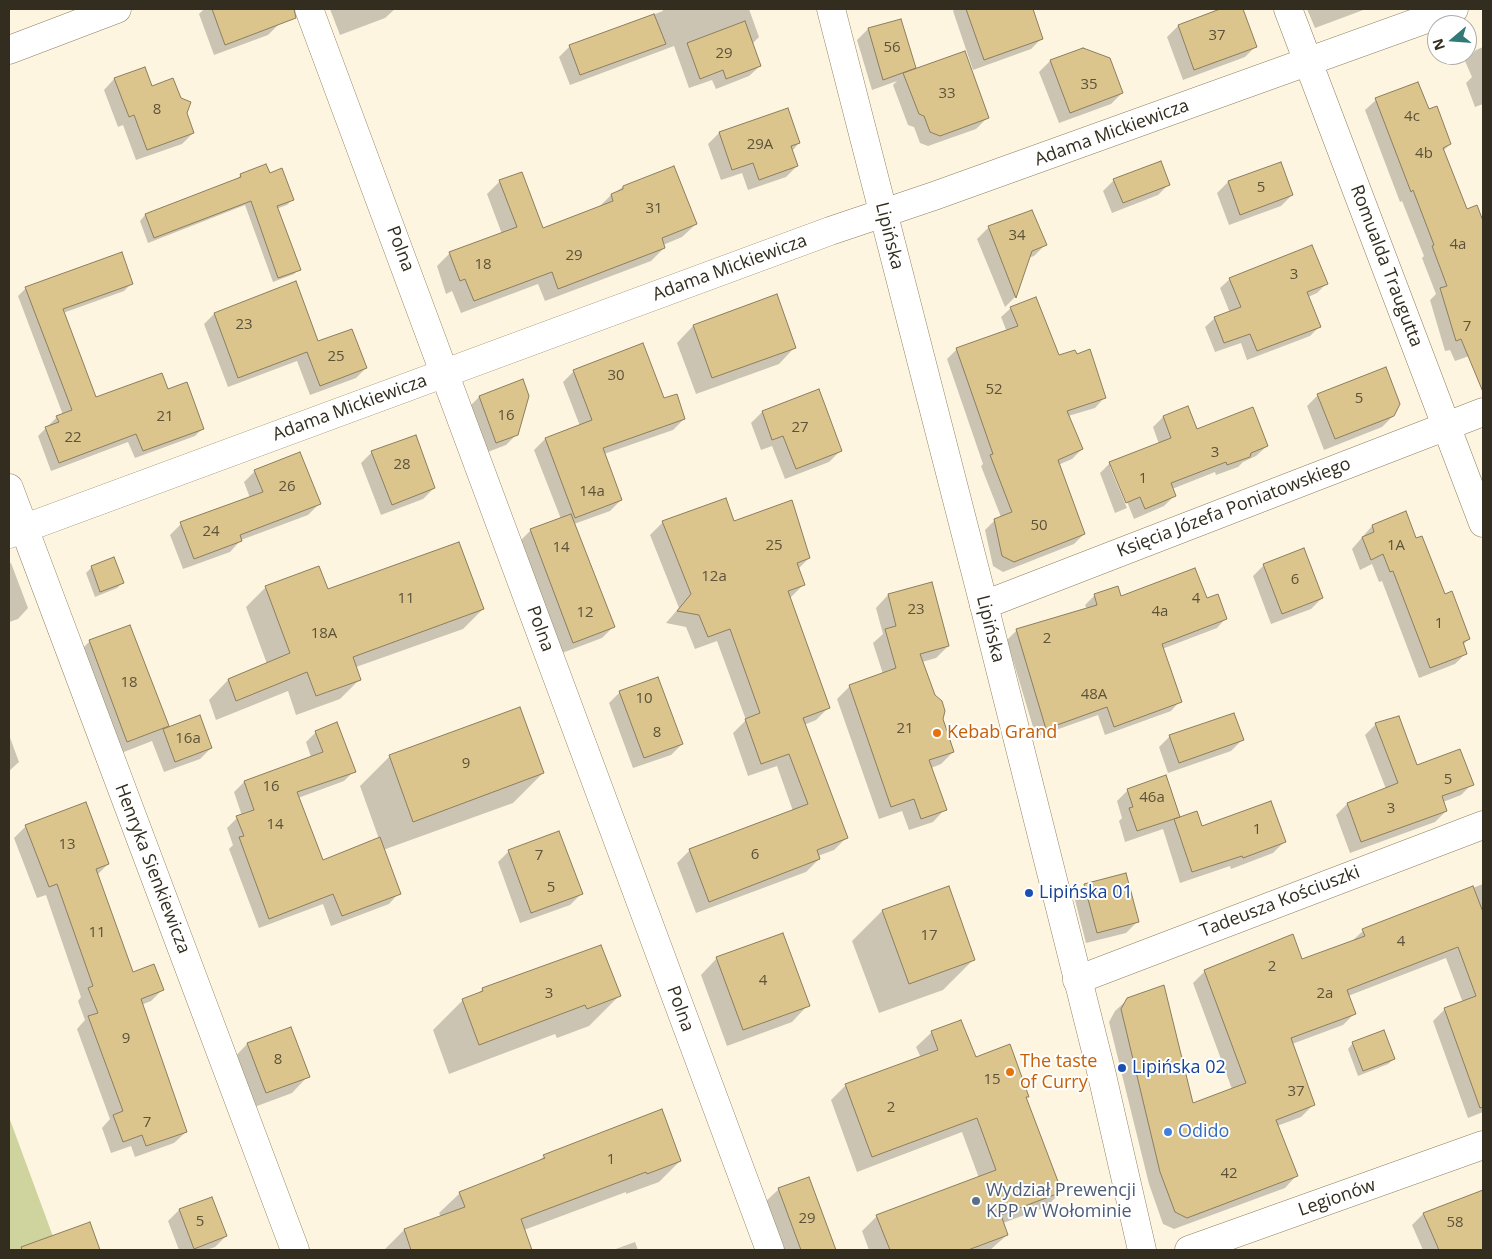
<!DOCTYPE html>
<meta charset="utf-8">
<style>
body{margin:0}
#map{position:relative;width:1492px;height:1259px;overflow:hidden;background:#fef5e0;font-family:"Open Sans",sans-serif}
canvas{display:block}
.frame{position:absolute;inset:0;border:10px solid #322d1f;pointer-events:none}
.north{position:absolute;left:1427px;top:15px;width:50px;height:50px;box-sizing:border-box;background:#fff;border:1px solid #adaba5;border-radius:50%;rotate:252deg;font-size:14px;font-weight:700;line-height:20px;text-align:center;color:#322d1f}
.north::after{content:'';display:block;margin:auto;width:18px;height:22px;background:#317a78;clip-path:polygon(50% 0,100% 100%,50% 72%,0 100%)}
</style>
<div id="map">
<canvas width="1492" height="1259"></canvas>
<div class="frame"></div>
<div class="north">N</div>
</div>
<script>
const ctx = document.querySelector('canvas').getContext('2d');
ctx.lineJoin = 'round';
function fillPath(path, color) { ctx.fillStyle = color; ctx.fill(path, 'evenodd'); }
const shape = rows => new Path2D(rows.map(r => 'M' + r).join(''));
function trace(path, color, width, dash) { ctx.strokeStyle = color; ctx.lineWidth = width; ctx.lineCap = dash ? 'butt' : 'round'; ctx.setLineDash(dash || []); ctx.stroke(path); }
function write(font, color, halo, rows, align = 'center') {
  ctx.font = font + ' "Open Sans",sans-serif'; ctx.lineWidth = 4; ctx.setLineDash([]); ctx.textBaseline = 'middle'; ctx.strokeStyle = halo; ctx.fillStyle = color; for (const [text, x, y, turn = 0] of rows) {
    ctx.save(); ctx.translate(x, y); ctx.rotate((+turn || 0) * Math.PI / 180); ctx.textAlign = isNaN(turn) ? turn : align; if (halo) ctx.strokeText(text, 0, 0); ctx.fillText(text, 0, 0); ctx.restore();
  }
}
const green = shape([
 [9,1117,58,1250,9,1250]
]);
const shadow = shape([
 [204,9,274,9,279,24,268,35,214,55,199,14],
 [330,9,395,9,385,18,340,35],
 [662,9,749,9,759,37,752,44,760,66,749,76,716,89,712,80,689,88,674,46,570,85,559,57,570,46,663,11],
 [955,9,1031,9,1042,38,1031,49,973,70,953,11],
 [1223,9,1242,9,1256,46,1245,57,1183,80,1167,37,1178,26],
 [1307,9,1366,9,1315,28],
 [900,20,915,68,911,72,987,118,976,129,928,146,920,143,914,127,908,125,893,85,897,81,872,90,857,40,868,29],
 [1483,47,1483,104,1475,107,1466,83,1472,77,1465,61,1476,50],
 [1083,50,1122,93,1111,104,1059,123,1039,72,1050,61],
 [144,68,151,87,186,113,193,133,182,144,136,160,123,125,118,127,104,90,114,79],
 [1376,100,1428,111,1450,144,1443,151,1466,210,1476,207,1483,224,1483,277,1479,279,1483,291,1483,351,1455,361,1450,350,1445,351,1430,300,1436,294,1422,258,1424,256,1402,201,1400,202,1365,110],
 [787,109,799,143,792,151,797,166,786,177,748,190,742,173,721,180,708,144,719,133],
 [1280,163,1292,195,1281,206,1229,225,1217,193,1228,182],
 [241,175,269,175,292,200,287,205,276,209,299,269,294,274,273,282,245,205,148,243,140,221,145,215,235,181],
 [1114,180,1169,184,1158,195,1112,213,1103,191],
 [500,181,542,229,598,208,611,195,623,187,696,224,682,237,663,245,664,248,651,261,545,301,538,284,461,313,452,291,446,294,437,266,450,253,502,234,487,194],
 [1032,211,1045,245,1034,256,1028,258,1015,297,1005,307,977,239,988,228],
 [1230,279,1326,284,1317,293,1308,297,1319,327,1310,336,1247,360,1241,343,1215,352,1205,327,1215,318,1230,313,1220,288],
 [132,283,124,291,63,313,96,399,167,390,203,428,195,436,135,458,128,442,51,471,38,436,57,417,63,415,18,296,26,288],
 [777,296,795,347,779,364,696,394,677,343,693,326],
 [1011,308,1058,357,1104,398,1095,408,1068,416,1082,449,1072,459,1058,465,1084,534,1074,544,1003,572,993,566,985,530,995,520,1001,517,981,466,983,464,947,359,957,349,1007,332,1001,317],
 [214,314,317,343,366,368,356,378,310,395,297,361,228,387,204,324],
 [574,371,684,419,673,430,604,454,621,500,610,511,574,524,613,627,602,638,562,653,520,541,531,530,561,519,534,450,545,439,580,426,563,382],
 [522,381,517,434,506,445,485,453,468,408,479,397],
 [818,390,840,451,829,462,785,479,772,446,761,450,751,423,762,412],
 [1318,395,1393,416,1382,427,1324,450,1307,406],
 [1163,417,1196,431,1267,446,1256,456,1243,462,1238,467,1216,475,1215,472,1172,489,1174,496,1164,506,1134,519,1113,467,1110,467,1127,508,1115,513,1100,473,1110,463,1159,444,1153,427],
 [372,452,434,488,423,499,381,515,361,463],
 [255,471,319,504,308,515,241,540,230,552,183,569,170,535,181,524,250,498,244,482],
 [1405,513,1415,539,1469,639,1463,645,1466,653,1455,664,1419,678,1382,581,1379,582,1372,564,1360,570,1352,549,1372,526],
 [663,522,733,523,809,558,798,569,803,585,790,598,829,707,816,720,804,725,847,837,834,850,818,856,819,859,806,872,696,913,677,863,690,850,793,811,777,766,748,776,733,733,746,720,717,641,695,649,686,627,666,623,679,608,650,535],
 [114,559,122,583,117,588,95,597,86,573,91,568],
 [11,563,28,608,18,619,9,622,9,564],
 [1264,565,1322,598,1311,609,1271,624,1253,576],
 [932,584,948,646,936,658,922,662,953,752,941,764,931,768,945,809,933,822,909,830,902,811,879,819,837,699,849,687,883,674,873,643,883,634,876,608,888,595],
 [266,587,327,590,483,609,463,629,356,667,360,679,340,699,296,715,288,691,216,720,209,700,228,680,267,664,246,607],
 [1094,596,1206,599,1226,618,1217,628,1162,649,1180,701,1171,711,1105,735,1098,715,1036,737,1007,640,1017,630,1087,609,1085,605],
 [90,641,167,726,162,730,200,717,211,748,200,759,164,772,152,741,111,757,73,658],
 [620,692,682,744,671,755,633,768,609,703],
 [1376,724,1416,766,1472,784,1461,795,1443,802,1446,811,1435,822,1350,853,1336,815,1347,804,1386,789,1365,735],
 [316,732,354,771,344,781,298,798,323,862,379,839,360,786,390,756,543,773,513,803,383,850,399,893,389,904,331,926,323,904,259,928,229,849,233,845,227,828,237,818,242,816,234,792,244,782,311,757,306,742],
 [9,735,19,762,9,771],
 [1170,736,1242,740,1231,751,1168,773,1159,747],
 [1128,790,1201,828,1284,842,1273,853,1231,869,1230,866,1180,883,1163,829,1125,842,1119,821,1122,818,1117,801],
 [26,826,108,864,97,875,132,973,163,989,151,1001,141,1005,186,1132,174,1143,135,1157,131,1146,111,1153,102,1128,110,1119,77,1029,85,1020,78,1001,81,997,46,895,37,898,14,838],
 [509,851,581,894,570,905,520,923,498,862],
 [1483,884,1483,1112,1468,1118,1433,1021,1445,1009,1463,1003,1446,958,1348,996,1355,1013,1343,1025,1292,1044,1313,1105,1301,1117,1277,1126,1296,1176,1285,1188,1174,1229,1163,1224,1149,1184,1109,1022,1115,1011,1128,999,1192,1104,1232,1089,1193,983,1205,971,1301,960,1351,942,1363,931],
 [1085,885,1137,922,1126,933,1086,943,1074,896],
 [948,888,973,960,943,990,879,1013,852,941,882,911],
 [717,958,808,1005,792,1022,727,1046,701,975],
 [483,989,619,996,589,1026,557,1038,555,1034,449,1074,433,1030,463,1000,476,995],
 [290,1028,308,1076,292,1093,249,1109,231,1061,247,1044],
 [932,1032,975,1058,1027,1096,1025,1098,1061,1192,1046,1207,1003,1223,1007,1235,990,1250,869,1250,862,1231,877,1216,979,1178,962,1132,857,1172,831,1100,846,1085,921,1058,916,1047],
 [1353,1043,1394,1059,1388,1064,1358,1076,1348,1049],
 [544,1156,680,1161,659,1182,626,1194,626,1192,524,1230,531,1250,384,1250,404,1230,441,1217,439,1213,460,1193,537,1163],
 [808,1178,834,1250,779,1250,762,1205,779,1189],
 [1483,1191,1483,1250,1423,1250,1412,1225,1423,1214],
 [212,1198,226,1236,215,1247,206,1250,179,1250,168,1221,179,1210],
 [635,1242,638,1250,613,1250]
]);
const building = shape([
 [212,9,294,9,296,18,225,45,212,9],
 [966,9,1033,9,1043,39,984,60,966,9],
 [1220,9,1243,9,1257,47,1194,70,1178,25,1220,9],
 [654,14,666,44,580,75,569,45,654,14],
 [901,19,916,68,883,80,868,28,901,19],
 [745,21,761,66,726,79,723,70,700,79,687,43,745,21],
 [1083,48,1110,58,1123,93,1070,113,1050,60,1083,48],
 [965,51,989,118,940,136,930,132,924,116,919,114,903,73,965,51],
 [145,67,152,86,173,78,181,98,191,102,187,113,194,133,147,150,134,115,129,117,114,78,145,67],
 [1418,82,1429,109,1437,106,1451,144,1443,148,1467,209,1477,205,1483,221,1483,392,1461,339,1456,341,1440,288,1447,286,1432,246,1434,245,1413,190,1411,192,1375,98,1418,82],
 [788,108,800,143,791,146,798,166,759,180,753,163,732,170,719,132,788,108],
 [1161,161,1170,185,1123,203,1113,179,1161,161],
 [1281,162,1293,195,1240,215,1228,181,1281,162],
 [266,164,270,173,282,168,294,200,277,206,301,270,278,278,251,201,154,238,145,214,241,177,240,174,266,164],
 [674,166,697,224,662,238,665,248,558,289,552,272,474,301,465,279,460,281,449,252,517,227,499,180,522,172,543,228,613,201,611,194,623,189,623,186,674,166],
 [1032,210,1047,245,1032,251,1016,298,988,226,1032,210],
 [1312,245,1328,284,1307,292,1321,327,1257,351,1250,334,1224,343,1214,317,1241,307,1229,278,1312,245],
 [122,252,133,284,63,309,96,397,162,373,168,389,187,382,204,429,143,451,136,434,59,463,45,427,59,422,56,416,72,410,25,287,122,252],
 [296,281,318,341,352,329,367,368,320,386,307,352,238,378,214,313,296,281],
 [777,294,796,348,712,378,693,325,777,294],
 [1036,297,1059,355,1075,350,1077,354,1090,349,1106,398,1067,411,1083,449,1058,460,1085,534,1014,562,1002,556,994,519,1012,512,990,455,993,454,956,348,1018,326,1010,307,1036,297],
 [643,343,664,398,677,394,685,419,603,448,622,500,575,518,545,438,592,420,573,370,643,343],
 [1386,367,1400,404,1394,416,1335,439,1317,394,1386,367],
 [523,379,529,396,518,435,496,443,479,396,523,379],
 [819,389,842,451,796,469,783,436,772,440,762,411,819,389],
 [1188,406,1197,429,1253,407,1268,446,1251,453,1250,457,1227,465,1226,462,1171,483,1176,496,1145,509,1140,497,1126,503,1109,462,1171,438,1163,416,1188,406],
 [416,435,435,488,392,505,371,451,416,435],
 [300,452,321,504,240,535,242,541,194,559,180,522,263,492,254,470,300,452],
 [726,498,734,521,792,500,810,558,797,563,805,585,788,591,830,708,803,718,848,838,817,850,820,859,709,902,689,849,808,804,789,754,761,764,745,719,760,713,730,629,708,637,699,615,677,611,691,594,662,521,726,498],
 [1406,511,1416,538,1422,536,1445,594,1452,591,1470,639,1463,642,1467,654,1430,668,1393,571,1390,572,1383,554,1371,560,1362,537,1374,532,1372,525,1406,511],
 [571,514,615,627,573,643,530,529,571,514],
 [459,542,484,609,353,657,361,680,316,696,307,672,236,701,228,679,290,653,265,586,319,566,328,589,459,542],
 [1304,548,1323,598,1282,614,1263,564,1304,548],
 [114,557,124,583,100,592,91,566,114,557],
 [1195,568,1207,598,1218,594,1227,619,1162,644,1182,702,1114,727,1107,707,1046,729,1016,629,1097,605,1094,594,1118,586,1121,596,1195,568],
 [932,582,949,646,920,654,935,695,942,701,945,711,943,719,954,752,929,760,947,810,921,819,914,799,891,807,849,685,896,668,885,629,896,626,888,594,932,582],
 [130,625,169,726,127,742,89,640,130,625],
 [658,677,683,744,644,758,619,691,658,677],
 [520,707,544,773,413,822,389,755,520,707],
 [1234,713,1244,740,1179,763,1169,735,1234,713],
 [200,715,212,748,175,762,163,729,200,715],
 [1399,716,1417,765,1460,749,1474,785,1442,796,1447,811,1361,842,1347,803,1398,783,1375,723,1399,716],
 [337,722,356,772,297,792,323,860,380,837,401,894,342,916,333,894,269,919,239,837,244,836,236,816,254,810,244,781,323,752,315,731,337,722],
 [1166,775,1180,817,1137,831,1129,808,1133,807,1127,789,1166,775],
 [1271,801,1286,842,1243,858,1242,856,1192,872,1174,819,1197,811,1202,826,1271,801],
 [86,802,109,864,96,869,133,972,154,964,164,990,141,999,187,1132,146,1146,142,1135,123,1142,113,1115,123,1111,88,1016,98,1013,88,988,93,986,57,884,49,887,25,825,86,802],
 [559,831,583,894,531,913,508,850,559,831],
 [1126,873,1139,922,1097,933,1084,884,1126,873],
 [949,886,975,960,909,984,882,910,949,886],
 [1473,886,1483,912,1483,1107,1480,1108,1444,1008,1476,996,1458,947,1347,990,1356,1014,1291,1038,1315,1105,1276,1120,1298,1176,1187,1218,1175,1212,1160,1172,1121,1009,1127,998,1164,985,1193,1103,1246,1083,1204,970,1293,934,1302,959,1365,936,1362,929,1473,886],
 [783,933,810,1006,743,1030,716,957,783,933],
 [601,945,621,996,587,1009,585,1005,479,1045,462,999,483,991,482,988,601,945],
 [961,1020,976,1057,1010,1044,1029,1097,1026,1097,1062,1192,1001,1215,1008,1235,968,1250,890,1250,876,1215,996,1170,977,1118,872,1157,845,1084,938,1050,931,1031,961,1020],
 [291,1027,310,1077,266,1093,247,1043,291,1027],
 [1384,1030,1395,1059,1363,1071,1352,1042,1384,1030],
 [662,1109,681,1161,647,1174,646,1172,521,1219,532,1250,411,1250,404,1229,465,1207,459,1192,545,1158,543,1155,662,1109],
 [809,1177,836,1250,801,1250,778,1188,809,1177],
 [1483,1190,1483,1250,1439,1250,1423,1213,1483,1190],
 [212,1197,227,1236,194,1249,179,1209,212,1197],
 [90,1222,100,1250,22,1250,21,1247,90,1222]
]);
const street = shape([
 [309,9,770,1250],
 [1288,9,1483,523],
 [9,50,117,9],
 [9,488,295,1250],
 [9,534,830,231,934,196,1454,9],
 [984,605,1483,412],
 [1077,980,1483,825]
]);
const secondary = shape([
 [831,9,984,605,1101,1071,1142,1250],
 [1189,1250,1483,1145]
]);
const markers = [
 [937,733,5,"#e8710a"],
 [1029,893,5,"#1a4fb4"],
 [1122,1068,5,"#1a4fb4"],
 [1010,1072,5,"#e8710a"],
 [1168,1132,5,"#3f7fe0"],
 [976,1201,5,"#5c6f8a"]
];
const numberNames = [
 ["37",1217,36],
 ["56",892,48],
 ["29",724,54],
 ["35",1089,85],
 ["33",947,94],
 ["8",157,110],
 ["4c",1412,117],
 ["29A",760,145],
 ["4b",1424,154],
 ["5",1261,188],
 ["31",654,209],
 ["34",1017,236],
 ["4a",1458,245],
 ["29",574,256],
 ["18",483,265],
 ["3",1294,275],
 ["23",244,325],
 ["7",1467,327],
 ["25",336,357],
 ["30",616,376],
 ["52",994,390],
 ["5",1359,399],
 ["16",506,416],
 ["21",165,417],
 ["27",800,428],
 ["22",73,438],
 ["3",1215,453],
 ["28",402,465],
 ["1",1143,479],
 ["26",287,487],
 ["14a",592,492],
 ["50",1039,526],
 ["24",211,532],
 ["25",774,546],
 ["1A",1396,546],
 ["14",561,548],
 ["12a",714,577],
 ["6",1295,580],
 ["11",406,599],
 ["4",1196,599],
 ["23",916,610],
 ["4a",1160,612],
 ["12",585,613],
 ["1",1439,624],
 ["18A",324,634],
 ["2",1047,639],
 ["18",129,683],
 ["48A",1094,695],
 ["10",644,699],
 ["21",905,729],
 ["8",657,733],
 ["16a",188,739],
 ["9",466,764],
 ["5",1448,780],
 ["16",271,787],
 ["46a",1152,798],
 ["3",1391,809],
 ["14",275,825],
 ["1",1257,830],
 ["13",67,845],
 ["6",755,855],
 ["7",539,856],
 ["5",551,888],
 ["11",97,933],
 ["17",929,936],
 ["4",1401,942],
 ["2",1272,967],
 ["4",763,981],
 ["3",549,994],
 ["2a",1325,994],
 ["9",126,1039],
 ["8",278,1060],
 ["15",992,1080],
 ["37",1296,1092],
 ["2",891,1108],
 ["7",147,1123],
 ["1",611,1160],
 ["42",1229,1174],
 ["29",807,1219],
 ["5",200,1222],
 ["58",1455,1223]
];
const streetNames = [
 ["Adama Mickiewicza",1112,133,-20],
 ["Lipińska",889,236,76],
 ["Polna",400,249,69],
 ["Romualda Traugutta",1386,266,69],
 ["Adama Mickiewicza",730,268,-20],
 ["Adama Mickiewicza",350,408,-20],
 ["Księcia Józefa Poniatowskiego",1234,508,-21],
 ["Polna",540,629,70],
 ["Lipińska",990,629,76],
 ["Henryka Sienkiewicza",152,869,69],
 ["Tadeusza Kościuszki",1280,902,-21],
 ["Polna",680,1009,70],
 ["Legionów",1337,1198,-19]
];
const foodNames = [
 ["Kebab Grand",947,733],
 ["The taste",1020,1062],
 ["of Curry",1020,1083]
];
const transitNames = [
 ["Lipińska 01",1039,893],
 ["Lipińska 02",1132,1068]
];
const shopNames = [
 ["Odido",1178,1132]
];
const serviceNames = [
 ["Wydział Prewencji",986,1191],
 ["KPP w Wołominie",986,1212]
];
fillPath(green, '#cfd49e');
fillPath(shadow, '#0003');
fillPath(building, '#dcc58d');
trace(building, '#8b7e5e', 1);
trace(street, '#8c7f5e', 29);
trace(secondary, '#8c7f5e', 29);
trace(street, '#fff', 28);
trace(secondary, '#fff', 28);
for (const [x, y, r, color] of markers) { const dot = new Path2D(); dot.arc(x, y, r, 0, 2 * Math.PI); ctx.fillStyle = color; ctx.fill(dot); trace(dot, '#fff', 2); }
write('15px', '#5c533a', null, numberNames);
write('18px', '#322d1f', '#fff', streetNames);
write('18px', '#c56008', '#fff', foodNames, 'left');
write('18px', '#164399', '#fff', transitNames, 'left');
write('18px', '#366cbe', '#fff', shopNames, 'left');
write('18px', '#4e5e75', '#fff', serviceNames, 'left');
</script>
